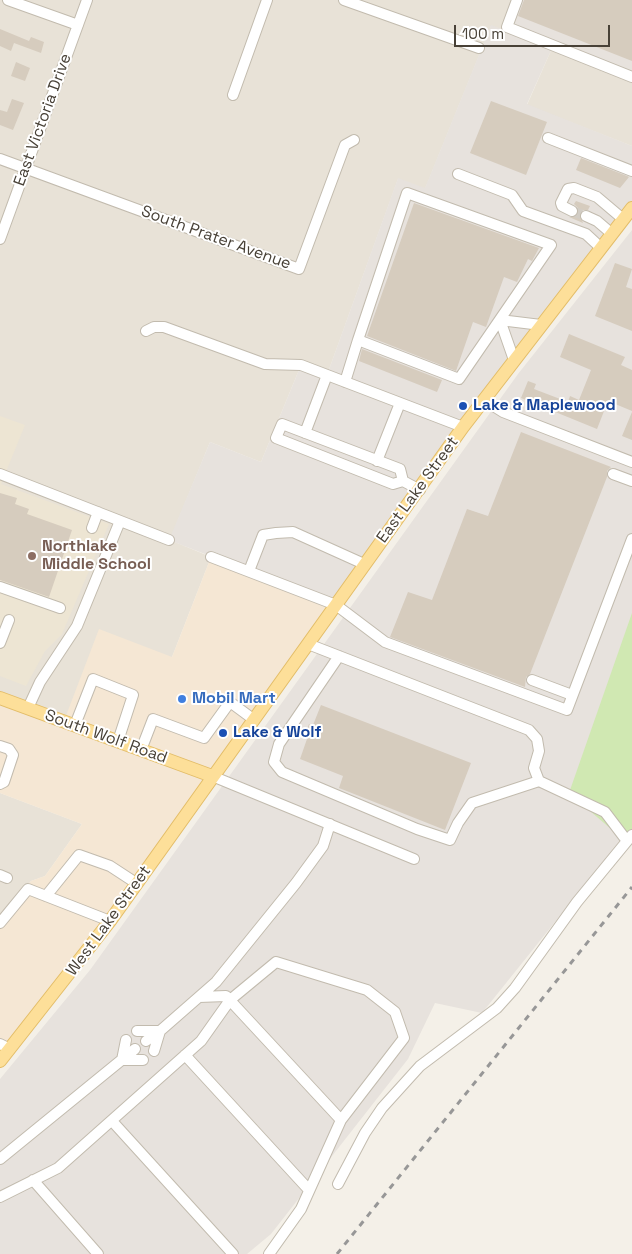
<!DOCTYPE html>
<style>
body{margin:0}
#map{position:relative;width:632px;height:1254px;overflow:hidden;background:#f4f0e8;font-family:"Space Grotesk",sans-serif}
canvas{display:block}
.scale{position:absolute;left:454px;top:25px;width:156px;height:22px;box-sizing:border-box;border:2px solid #484137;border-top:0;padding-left:6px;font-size:15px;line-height:18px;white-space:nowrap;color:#484137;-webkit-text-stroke:4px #fff;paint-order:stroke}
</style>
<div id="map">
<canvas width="632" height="1254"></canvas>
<div class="scale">100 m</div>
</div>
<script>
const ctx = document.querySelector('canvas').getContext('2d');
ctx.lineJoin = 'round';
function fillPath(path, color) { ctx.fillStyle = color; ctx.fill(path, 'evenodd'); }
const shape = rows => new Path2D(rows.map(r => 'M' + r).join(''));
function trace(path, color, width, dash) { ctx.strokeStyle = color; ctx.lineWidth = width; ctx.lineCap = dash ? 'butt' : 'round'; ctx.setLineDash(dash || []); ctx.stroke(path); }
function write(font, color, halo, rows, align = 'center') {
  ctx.font = font + ' "Space Grotesk",sans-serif'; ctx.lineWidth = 4; ctx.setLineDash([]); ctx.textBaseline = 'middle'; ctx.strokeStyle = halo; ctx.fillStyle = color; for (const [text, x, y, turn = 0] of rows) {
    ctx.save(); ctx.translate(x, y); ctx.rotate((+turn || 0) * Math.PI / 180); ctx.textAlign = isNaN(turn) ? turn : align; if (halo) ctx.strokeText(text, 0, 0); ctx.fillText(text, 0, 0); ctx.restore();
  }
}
const residential = shape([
 [0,0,512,0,502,29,491,26,425,189,398,179,327,375,301,365,261,462,210,442,170,540,211,557,172,657,64,722,0,698],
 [553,46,632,77,632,146,527,105],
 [0,793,82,824,45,876,31,881,0,918]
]);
const commercial = shape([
 [211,557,336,605,0,1061,0,918,31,881,45,876,82,824,0,793,0,698,64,721,99,629,172,657]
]);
const industrial = shape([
 [512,0,632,0,632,77,553,46,527,104,632,146,632,210,336,605,169,540,210,442,261,462,301,365,327,375,398,178,425,188,491,25,502,29],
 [632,230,632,826,482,1013,435,1003,408,1059,271,1234,247,1254,0,1254,0,1079,90,970,518,374]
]);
const education = shape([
 [0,416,25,425,1,484,109,524,62,634,45,651,26,686,0,676]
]);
const green = shape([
 [632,613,632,833,625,841,569,793]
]);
const building = shape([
 [524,0,632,0,632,61,518,16],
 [0,29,29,41,31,37,44,42,41,53,14,43,11,51,0,46],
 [16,62,30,68,25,81,11,76],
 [12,99,24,103,13,130,0,125,0,110,7,112],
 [491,101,547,122,526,175,470,153],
 [581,158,627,176,629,177,620,188,576,170],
 [576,201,590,206,588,210,582,210,580,214,583,223,569,217,575,217,578,214,578,208,574,204],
 [414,203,539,248,532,261,528,259,517,282,504,277,486,327,473,322,456,371,367,336],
 [615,263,632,269,626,287,632,289,632,331,595,316],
 [569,334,625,357,621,365,632,370,632,411,608,401,597,429,521,398,528,381,536,384,534,389,568,402,570,396,579,400,591,370,560,357],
 [362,349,442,380,437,392,359,361],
 [632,412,632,440,622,436],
 [521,432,611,467,607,471,607,477,530,674,526,677,525,687,390,637,408,592,432,600,467,509,488,516],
 [0,493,17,498,15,504,29,509,27,514,72,530,49,597,0,580],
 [321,705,471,763,445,830,339,788,343,776,300,759,307,739,304,737,309,724,313,725]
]);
const minorTunnel = shape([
 [572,211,586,216]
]);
const minor = shape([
 [8,0,78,25],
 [344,0,479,48],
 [517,0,507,27,632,77],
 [233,95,267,0],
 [548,138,632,171],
 [0,159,299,269,345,145,354,140],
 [458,174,512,195,523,211,586,234,600,247],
 [572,211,562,206,561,203,568,189,574,188,597,197,623,219],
 [586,216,597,221,611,233],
 [0,239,87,0],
 [146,331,154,327,164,327,265,364,301,365,463,427],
 [514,360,500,320,541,325],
 [345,382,358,340,459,379,551,245,407,193,358,340],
 [484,400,503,412,632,462],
 [305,433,327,375],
 [377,461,400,403],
 [0,474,169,540],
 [613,474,632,481],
 [403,481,400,469,282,424,276,438,393,484,403,481,420,490],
 [92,528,98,512],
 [211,557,336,605,385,642,567,710,632,539],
 [249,571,263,535,276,533,293,532,364,564],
 [0,587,60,608],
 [0,643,9,620],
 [308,644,529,730,537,739,539,751,534,768,539,781,605,812,627,841],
 [339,656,279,744,274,762,282,772,417,829,450,840,458,823,472,803,539,781],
 [532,680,572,695],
 [28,708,40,682,77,626,120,521],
 [75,725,93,679,133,695,118,741],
 [0,746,9,749,13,755,4,782,0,784],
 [141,750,153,719,204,738,230,702,253,719],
 [212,776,414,859],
 [0,875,7,878],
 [46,896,79,855,110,866,136,883],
 [0,923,28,889,110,921],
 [199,997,226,996,341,1120,301,1209,269,1254],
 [137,1031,160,1031,146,1041],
 [126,1040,122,1060,143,1060],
 [0,1044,10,1049],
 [154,1051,160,1031,216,982,296,883,323,846,330,824],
 [185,1055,309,1190],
 [112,1121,233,1254],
 [0,1159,135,1049],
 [33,1180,98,1254],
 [338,1184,365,1133,382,1108,420,1066,497,1008,515,988,577,902,632,835],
 [0,1197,58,1168,201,1041,230,1000,276,962,367,990,395,1012,404,1038,341,1120]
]);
const major = shape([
 [0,698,212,776],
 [0,1061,110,921,463,427,632,208]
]);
const rail = shape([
 [337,1254,632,887]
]);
const markers = [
 [463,406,5,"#1a4fb4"],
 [32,556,5,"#8d6e63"],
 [182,699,5,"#3f7fe0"],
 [223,733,5,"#1a4fb4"]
];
const streetNames = [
 ["East Victoria Drive",43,120,-70],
 ["South Prater Avenue",216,238,20],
 ["East Lake Street",418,490,-54],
 ["South Wolf Road",106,737,20],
 ["West Lake Street",109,921,-54]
];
const transitNames = [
 ["Lake & Maplewood",473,406],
 ["Lake & Wolf",233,733]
];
const educationNames = [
 ["Northlake",42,547],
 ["Middle School",42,565]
];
const shopNames = [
 ["Mobil Mart",192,699]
];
fillPath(residential, '#e8e2d7');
fillPath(commercial, '#f5e7d4');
fillPath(industrial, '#e7e2dd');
fillPath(education, '#ede5d3');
fillPath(green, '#d0e8b2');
fillPath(building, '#d6ccbe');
trace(minorTunnel, '#d2cdc5', 10, [10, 5]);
trace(minor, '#c2bbae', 12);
trace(major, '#e3bd68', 14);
trace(minor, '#fff', 10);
trace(major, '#fddf99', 12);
trace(rail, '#979797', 3, [6, 6]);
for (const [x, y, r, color] of markers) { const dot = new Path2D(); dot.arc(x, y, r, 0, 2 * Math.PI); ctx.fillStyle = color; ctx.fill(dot); trace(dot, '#fff', 2); }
write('16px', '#484137', '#fff', streetNames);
write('bold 16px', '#164399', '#fff', transitNames, 'left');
write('bold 16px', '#785e54', '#fff', educationNames, 'left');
write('bold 16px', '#366cbe', '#fff', shopNames, 'left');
</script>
